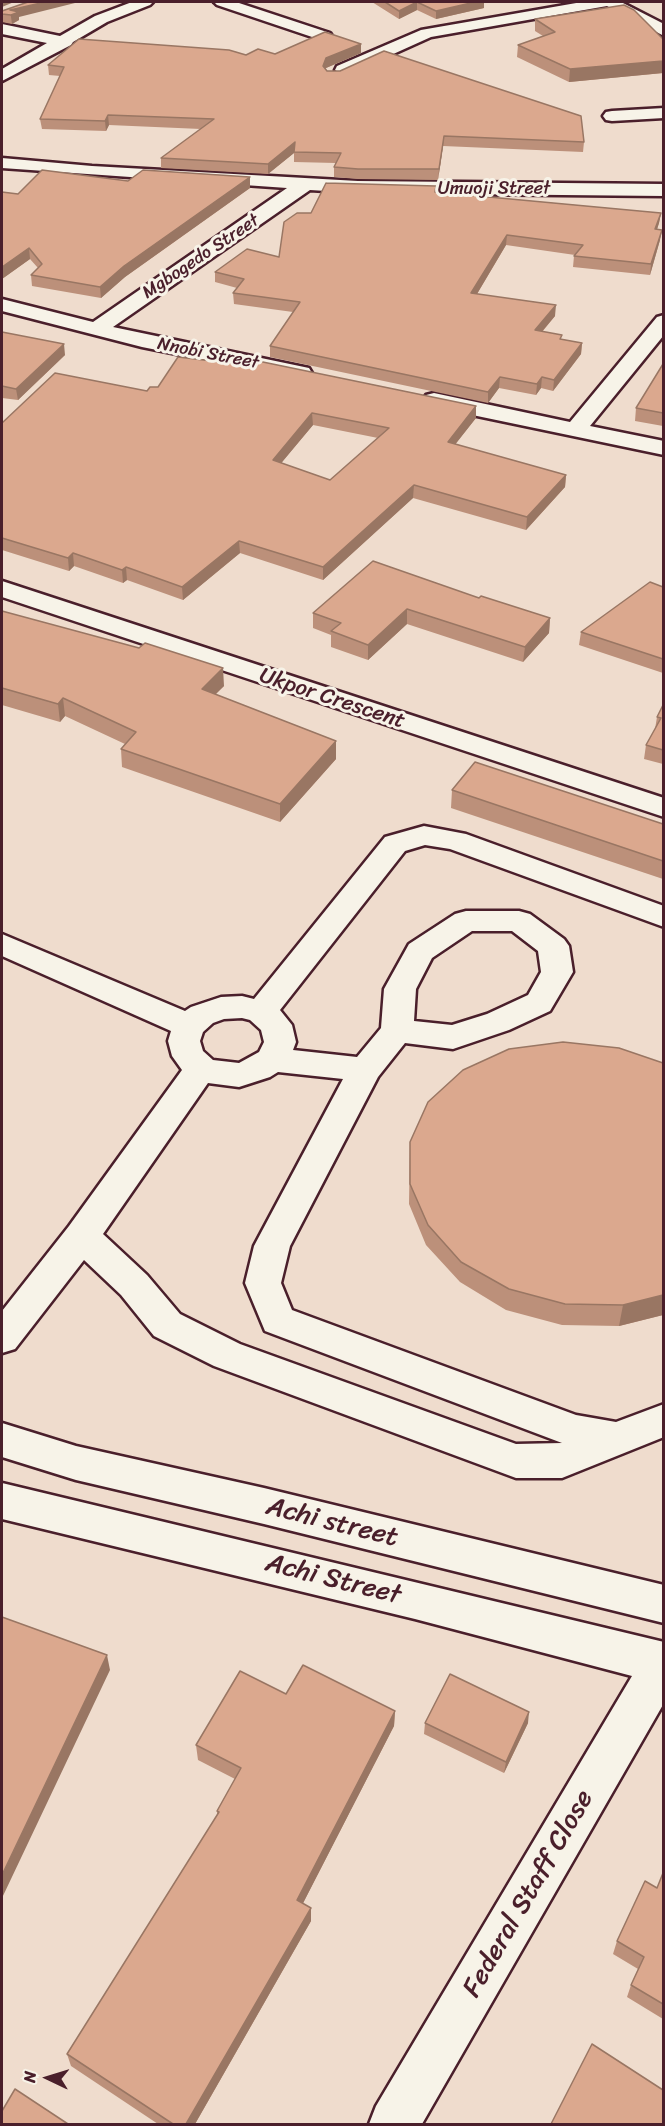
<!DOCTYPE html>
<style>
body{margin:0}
#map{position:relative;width:665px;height:2126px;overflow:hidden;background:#efdccd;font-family:Sriracha,sans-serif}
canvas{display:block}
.frame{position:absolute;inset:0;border:3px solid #4a1f2b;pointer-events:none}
.north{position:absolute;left:18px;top:2048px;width:60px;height:60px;-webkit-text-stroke:4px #f7f3e8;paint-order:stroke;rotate:274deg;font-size:16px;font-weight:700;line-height:24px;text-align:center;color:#4a1f2b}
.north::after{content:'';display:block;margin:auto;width:21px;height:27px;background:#4a1f2b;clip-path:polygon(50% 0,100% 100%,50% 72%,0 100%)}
</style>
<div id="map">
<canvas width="665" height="2126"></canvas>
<div class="frame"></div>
<div class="north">N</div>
</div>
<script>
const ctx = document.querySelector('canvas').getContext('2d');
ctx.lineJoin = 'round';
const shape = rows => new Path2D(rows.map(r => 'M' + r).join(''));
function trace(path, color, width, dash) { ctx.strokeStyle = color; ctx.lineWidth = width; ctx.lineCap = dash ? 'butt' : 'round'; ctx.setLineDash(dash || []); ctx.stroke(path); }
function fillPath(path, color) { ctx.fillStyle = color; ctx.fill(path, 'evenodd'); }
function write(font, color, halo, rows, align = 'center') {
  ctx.font = font + ' Sriracha,sans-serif'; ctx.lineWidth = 6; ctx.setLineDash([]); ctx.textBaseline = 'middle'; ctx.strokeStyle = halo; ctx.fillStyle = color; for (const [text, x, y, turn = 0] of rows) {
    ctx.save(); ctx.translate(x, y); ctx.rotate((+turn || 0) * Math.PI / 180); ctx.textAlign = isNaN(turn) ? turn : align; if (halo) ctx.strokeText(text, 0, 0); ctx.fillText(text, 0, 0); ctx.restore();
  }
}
const minor = shape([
 [132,2,153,2,150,5,107,22,73,42,71,45,2,81,2,69,47,43,2,34,2,24,60,36,95,16,132,2],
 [214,2,236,2,330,33,332,36,330,39,318,39,217,5,214,2],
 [582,2,621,2,664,24,664,36,607,6,431,37,349,74,343,75,335,70,337,66,421,30,582,2],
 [664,108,664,118,612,121,606,120,603,116,606,112,612,111,664,108],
 [2,158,92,166,358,181,664,184,664,196,358,193,310,190,113,327,309,368,312,373,309,378,301,379,142,347,2,311,2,299,93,322,287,188,2,168,2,158],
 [664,315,664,335,590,426,664,441,664,455,434,407,426,405,423,400,426,395,434,393,570,422,657,317,664,315],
 [2,581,664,798,664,817,2,597,2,581],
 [424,826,466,834,664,906,664,927,450,849,425,845,405,851,280,1010,292,1025,296,1042,293,1050,357,1057,381,1028,384,989,409,944,455,914,466,911,519,911,530,914,564,939,569,946,573,972,550,1011,509,1030,453,1049,405,1043,378,1077,290,1246,281,1283,292,1310,576,1415,616,1422,664,1404,664,1437,562,1478,516,1478,214,1366,154,1336,121,1295,84,1260,15,1349,2,1353,2,1311,69,1226,182,1070,172,1056,168,1041,171,1031,2,956,2,934,185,1011,191,1007,221,997,242,996,254,999,385,837,424,826],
 [472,931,512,931,538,951,541,972,528,995,487,1014,452,1025,414,1021,416,989,432,958,472,931],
 [242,1018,250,1020,261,1030,264,1042,259,1052,239,1063,213,1060,203,1051,200,1041,203,1032,213,1023,224,1019,242,1018],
 [278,1072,343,1079,254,1246,245,1283,265,1331,562,1443,516,1444,240,1344,180,1314,147,1275,103,1234,208,1083,239,1087,270,1077,278,1072],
 [2,1423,76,1446,264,1488,664,1585,664,1623,264,1524,76,1480,2,1457,2,1423],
 [2,1483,664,1642,664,1703,422,2124,369,2124,376,2106,632,1676,415,1619,2,1519,2,1483]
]);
const wall = shape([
 [372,2,484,2,484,8,436,19,417,10,399,19],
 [2,11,19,17,19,20,12,24,2,22],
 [535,19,663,39,663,73,569,82,517,57,518,45,543,36,535,31],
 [361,53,326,68,326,69,327,71,584,142,583,152,443,146,438,180,358,179,334,177,334,167,336,163,294,162,294,153,268,174,161,168,161,158,201,129,109,125,106,131,42,129,40,119,60,76,49,75,48,65,246,55],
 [128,181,250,188,125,277,101,298,32,286,31,275,38,268,30,259,2,279,2,192,18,194],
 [436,192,661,213,659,223,657,229,660,240,650,275,573,267,574,256,575,255,506,245,477,294,555,316,542,332,561,339,582,343,581,354,553,391,541,388,536,395,499,388,488,403,270,357,270,346,293,312,234,304,233,293,237,288,215,282,215,272,279,257,311,213],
 [2,332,65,355,18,400,2,398],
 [663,364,663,426,635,421,636,408],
 [147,391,476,406,476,418,455,444,566,475,565,487,526,530,413,498,323,580,240,553,183,600,127,580,123,583,74,566,69,571,2,550,2,423],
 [313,425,378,438,330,480,281,463],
 [663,587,663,673,579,645,581,632],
 [479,598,550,618,549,633,523,662,407,624,368,660,331,647,331,635,313,628,313,613],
 [2,611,224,686,215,694,336,741,336,759,280,822,122,767,121,749,125,744,65,716,60,722,2,705],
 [663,705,663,764,644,759,646,745,655,729,657,717],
 [452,790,663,824,663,879,451,808],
 [663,1063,663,1315,619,1326,562,1325,506,1310,460,1282,426,1245,409,1204,410,1142],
 [286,1694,395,1711,394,1726,303,1903,311,1921,195,2124,158,2124,71,2066,67,2054,217,1816,217,1811,235,1779,198,1760,196,1745],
 [425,1723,528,1723,504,1773,424,1734],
 [663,1873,663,2019,627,1997,631,1985,638,1969,613,1954,617,1941,657,1888]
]);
const shadedWall = shape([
 [2,2,14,2,2,7],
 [45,2,79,2,19,17,19,20,12,24,10,10],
 [417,2,417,10,399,19,399,11],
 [475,2,484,2,484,8,436,19,436,11],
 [361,44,361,53,326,68,323,75,323,66,326,58],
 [663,61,663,73,569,82,570,69],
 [108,115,109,125,106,131,105,121],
 [444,136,443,146,438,180,439,169],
 [295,142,294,153,268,174,268,164],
 [250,177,250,188,125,277,101,298,100,287,124,266],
 [661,213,659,223,654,239,655,229],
 [662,230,660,240,650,275,651,264],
 [507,235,506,245,471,304,471,293],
 [29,248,30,259,2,279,2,267],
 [556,305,555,316,534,341,535,330],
 [582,343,581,354,553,391,554,380],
 [64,344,65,355,18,400,16,389],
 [500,377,499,388,488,403,488,392],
 [542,377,541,388,536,395,537,384],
 [476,406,476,418,447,455,448,442],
 [312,413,313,425,273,473,273,460],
 [566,475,565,487,526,530,527,517],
 [414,485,413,498,323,580,323,567],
 [239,541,240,553,183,600,182,587],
 [73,553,74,566,69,571,68,558],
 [126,567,127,580,123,583,122,570],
 [407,609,407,624,368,660,368,645],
 [550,618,549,633,523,662,525,647],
 [223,668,224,686,203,707,202,689],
 [63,698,65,716,60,722,58,704],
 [336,741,336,759,280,822,280,804],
 [663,1295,663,1315,619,1326,623,1305],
 [107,1655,110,1670,2,1898,2,1875],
 [395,1711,394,1726,298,1913,297,1900],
 [529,1712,528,1723,504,1773,506,1762],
 [311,1908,311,1921,195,2124,186,2124]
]);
const building = shape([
 [28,2,45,2,10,10,19,12,11,15,2,14,2,11,28,2],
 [385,2,475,2,436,11,417,2,399,11,385,2],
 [624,5,634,10,663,39,663,61,570,69,518,45,555,32,535,19,624,5],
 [325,32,361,44,326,58,323,66,327,71,340,71,384,51,581,116,584,142,444,136,439,169,358,169,334,167,341,153,294,152,295,142,268,164,161,158,214,119,108,115,105,121,40,119,64,67,48,65,79,39,229,50,246,55,258,49,275,54,325,32],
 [42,170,128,181,143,170,250,177,124,266,100,287,31,275,42,264,29,248,2,267,2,192,18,194,42,170],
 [326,183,436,186,435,192,661,213,655,229,662,230,651,264,574,256,583,245,507,235,471,293,556,305,535,330,562,335,560,339,582,343,554,380,542,377,537,384,500,377,488,392,270,346,300,302,233,293,244,279,215,272,247,249,279,257,284,222,297,213,311,213,326,183],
 [2,332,64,344,16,389,2,386,2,332],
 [178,357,255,366,258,361,476,406,448,442,566,475,527,517,414,485,323,567,239,541,182,587,126,567,122,570,73,553,68,558,2,538,2,423,55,373,147,391,150,387,158,387,178,357],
 [312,413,389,428,330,480,273,460,312,413],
 [663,364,663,413,636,408,663,364],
 [373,561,479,598,481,596,550,618,525,647,407,609,368,645,331,631,341,623,313,613,373,561],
 [650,582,663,587,663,659,581,632,650,582],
 [2,611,139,648,145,643,223,668,202,689,336,741,280,804,121,749,136,732,63,698,58,704,2,688,2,611],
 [663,705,663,750,646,745,661,718,657,717,663,705],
 [475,762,663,824,663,861,452,790,475,762],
 [563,1042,619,1048,663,1063,663,1295,623,1305,565,1304,509,1289,461,1262,428,1225,410,1184,410,1142,428,1102,463,1070,509,1049,563,1042],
 [2,1617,107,1655,2,1875,2,1617],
 [303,1665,395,1711,297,1900,311,1908,186,2124,173,2124,67,2054,219,1812,217,1811,241,1768,196,1745,240,1671,286,1694,303,1665],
 [450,1674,529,1712,506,1762,425,1723,450,1674],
 [663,1873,663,2004,631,1985,644,1957,617,1941,645,1881,657,1888,663,1873],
 [592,2044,663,2090,663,2124,551,2124,592,2044],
 [15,2089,68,2124,2,2124,2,2111,15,2089]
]);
const farStreetnames = [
 ["Umuoji Street",494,189],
 ["Mgbogedo Street",201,257,-34],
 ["Nnobi Street",208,354,11]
];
const streetNames = [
 ["Ukpor Crescent",332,699,18]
];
const nearStreetnames = [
 ["Achi street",332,1523,14],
 ["Achi Street",333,1580,14],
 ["Federal Staff Close",529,1894,-60]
];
trace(minor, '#4a1f2b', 5);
fillPath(minor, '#f7f3e8');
fillPath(wall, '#bc907a');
fillPath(shadedWall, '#997663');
fillPath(building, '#dba88e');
trace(building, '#997663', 1.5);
write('18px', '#4a1f2b', '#f7f3e8', farStreetnames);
write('22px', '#4a1f2b', '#f7f3e8', streetNames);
write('27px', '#4a1f2b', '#f7f3e8', nearStreetnames);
</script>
